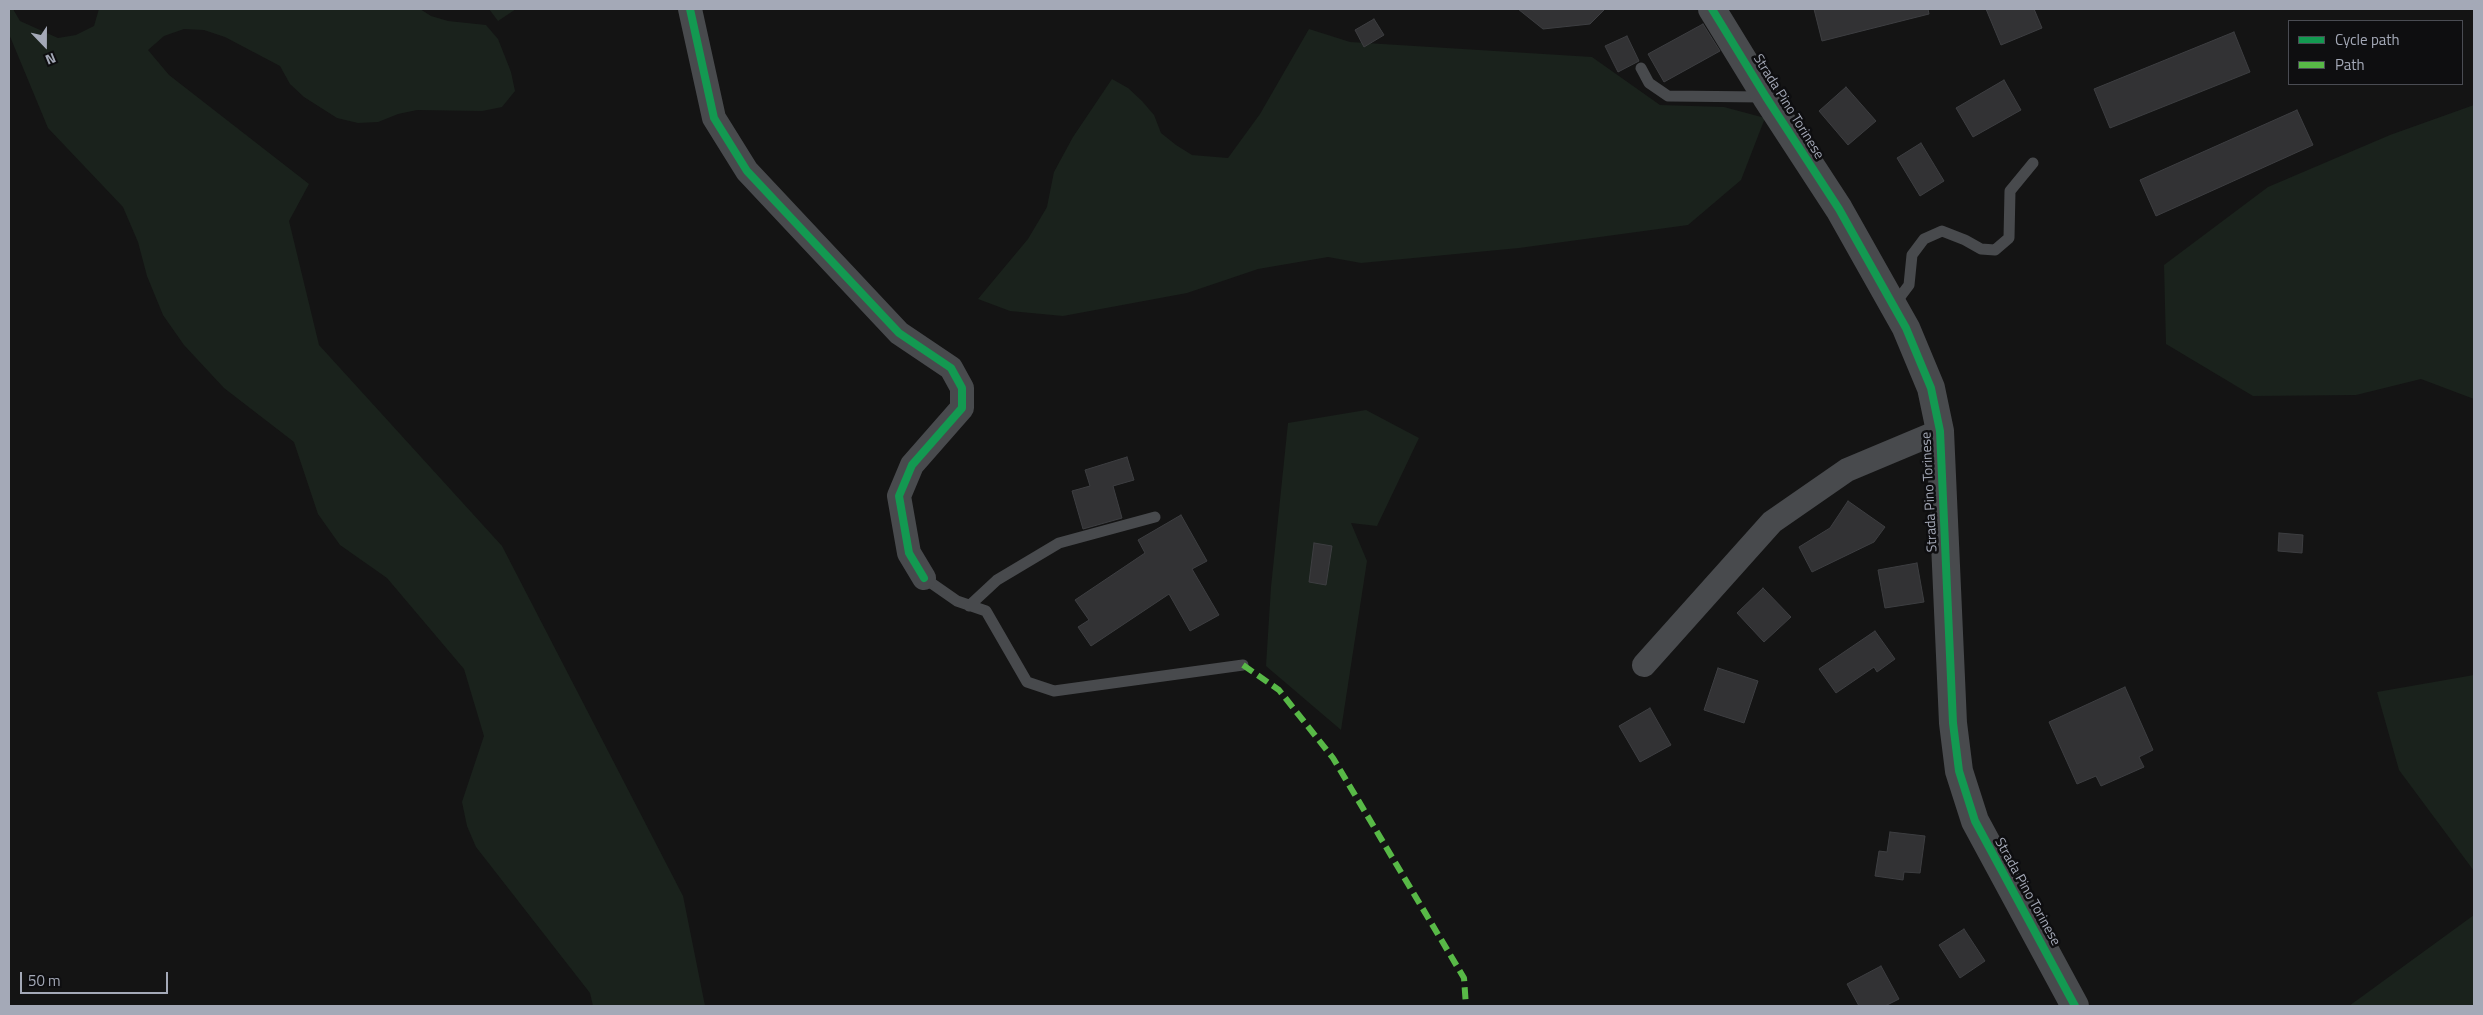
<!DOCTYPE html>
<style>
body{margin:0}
#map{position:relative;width:2483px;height:1015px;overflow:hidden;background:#141414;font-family:"Titillium Web",sans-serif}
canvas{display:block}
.frame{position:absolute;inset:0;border:10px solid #a4a9b7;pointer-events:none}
.legend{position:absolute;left:2288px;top:20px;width:175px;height:65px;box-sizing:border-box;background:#0e0e10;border:1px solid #4a4c53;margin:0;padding:6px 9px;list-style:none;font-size:15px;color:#a4a9b7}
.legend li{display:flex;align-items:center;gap:10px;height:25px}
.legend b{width:25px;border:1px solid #4a4c53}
.north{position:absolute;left:20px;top:20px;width:50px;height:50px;-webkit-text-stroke:4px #0e0e10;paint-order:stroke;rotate:158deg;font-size:14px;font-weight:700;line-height:20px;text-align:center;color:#a4a9b7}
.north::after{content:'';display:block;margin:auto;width:18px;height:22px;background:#a4a9b7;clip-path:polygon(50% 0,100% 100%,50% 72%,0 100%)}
.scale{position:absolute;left:20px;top:972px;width:148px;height:22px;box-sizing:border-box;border:2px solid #a4a9b7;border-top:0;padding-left:6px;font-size:15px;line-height:18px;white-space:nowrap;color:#a4a9b7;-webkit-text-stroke:4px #0e0e10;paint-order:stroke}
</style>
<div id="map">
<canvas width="2483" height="1015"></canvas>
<div class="frame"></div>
<ul class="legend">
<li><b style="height:6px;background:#139951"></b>Cycle path</li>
<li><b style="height:6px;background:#58b947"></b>Path</li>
</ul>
<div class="north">N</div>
<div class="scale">50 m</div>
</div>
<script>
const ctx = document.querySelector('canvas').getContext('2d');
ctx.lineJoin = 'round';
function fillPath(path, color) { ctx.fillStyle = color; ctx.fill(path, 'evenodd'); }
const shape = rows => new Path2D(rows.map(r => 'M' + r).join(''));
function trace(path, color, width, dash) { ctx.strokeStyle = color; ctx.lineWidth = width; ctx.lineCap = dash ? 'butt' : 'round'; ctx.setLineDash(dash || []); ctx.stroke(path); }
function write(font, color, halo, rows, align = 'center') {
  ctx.font = font + ' "Titillium Web",sans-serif'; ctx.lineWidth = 5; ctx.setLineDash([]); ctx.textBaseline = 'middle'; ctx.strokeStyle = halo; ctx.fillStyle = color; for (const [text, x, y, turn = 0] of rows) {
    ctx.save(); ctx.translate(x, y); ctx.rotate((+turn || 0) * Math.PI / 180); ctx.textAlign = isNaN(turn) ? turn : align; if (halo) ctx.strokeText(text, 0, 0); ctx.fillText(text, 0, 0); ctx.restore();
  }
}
const green = shape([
 [9,9,13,9,20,21,58,38,76,35,94,26,99,9,420,9,431,16,448,21,486,25,498,39,511,72,515,91,502,107,482,111,417,110,398,114,378,122,358,123,337,118,304,97,290,84,280,66,225,37,204,30,184,29,164,36,148,50,169,75,309,184,289,221,319,345,502,546,683,896,705,1006,593,1006,590,993,476,847,467,826,462,802,484,736,464,669,387,578,340,545,318,514,294,442,224,388,184,345,163,315,147,276,138,242,123,207,48,128,9,34],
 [489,9,516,9,498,21],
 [1309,29,1350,42,1592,57,1660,105,1724,107,1765,118,1741,180,1688,225,1519,248,1361,263,1328,257,1258,269,1187,293,1063,316,1010,311,978,299,1028,239,1047,207,1054,172,1073,137,1112,79,1128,88,1142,101,1154,115,1161,133,1176,145,1192,155,1228,158,1260,114],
 [2474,105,2474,399,2421,379,2356,395,2253,396,2166,344,2164,265,2268,187,2390,135],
 [1366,410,1419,438,1377,526,1351,523,1367,561,1341,730,1266,666,1271,587,1288,423],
 [2474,675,2474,871,2399,770,2377,692],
 [2474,915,2474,1006,2349,1006]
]);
const building = shape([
 [1518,9,1605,9,1590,24,1543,29,1518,9],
 [1814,9,1928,9,1929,14,1822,41,1814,9],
 [1986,9,2034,9,2042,28,2001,45,1986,9],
 [1374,19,1384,35,1364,47,1355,30,1374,19],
 [1703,24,1720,51,1664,82,1648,54,1703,24],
 [2234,32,2250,72,2110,128,2094,89,2234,32],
 [1627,36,1639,61,1618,72,1605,46,1627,36],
 [2004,80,2021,110,1973,137,1956,108,2004,80],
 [1846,87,1876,121,1848,145,1819,111,1846,87],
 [2297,110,2313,145,2156,216,2140,180,2297,110],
 [1921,143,1944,181,1920,196,1897,158,1921,143],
 [1127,457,1134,480,1113,486,1122,518,1083,529,1072,491,1090,486,1085,470,1127,457],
 [1848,501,1885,527,1874,542,1812,572,1799,547,1830,528,1848,501],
 [1181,515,1207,561,1192,569,1219,615,1190,631,1169,594,1091,646,1078,627,1089,620,1075,600,1145,553,1138,540,1181,515],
 [2279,533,2303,535,2302,553,2278,551,2279,533],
 [1314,543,1332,546,1326,585,1309,582,1314,543],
 [1917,563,1924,602,1885,608,1878,570,1917,563],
 [1763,588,1791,617,1764,642,1737,613,1763,588],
 [1875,631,1895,659,1877,672,1874,667,1836,693,1819,669,1875,631],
 [1718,668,1758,681,1744,723,1704,710,1718,668],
 [2125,687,2153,750,2139,757,2144,767,2101,786,2096,776,2077,784,2049,722,2125,687],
 [1650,708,1671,745,1640,762,1619,726,1650,708],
 [1890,832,1925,836,1920,873,1904,872,1903,880,1875,876,1879,851,1887,852,1890,832],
 [1964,929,1985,961,1960,978,1939,945,1964,929],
 [1881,966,1899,999,1885,1006,1859,1006,1847,984,1881,966]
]);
const service = shape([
 [1641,68,1649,83,1668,96,1764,97],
 [1894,305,1909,285,1912,255,1924,239,1942,231,1965,240,1981,249,1995,250,2009,238,2010,191,2033,163],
 [924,578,957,601,986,611,1027,682,1054,691,1243,665],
 [969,606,997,580,1059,543,1155,517]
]);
const minor = shape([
 [690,9,714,118,747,171,899,333,951,368,962,388,962,408,912,465,899,496,909,553,924,578],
 [1644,665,1772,522,1847,470,1940,431]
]);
const tertiary = shape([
 [1712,9,1766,97,1839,209,1906,328,1931,388,1940,431,1953,723,1959,771,1975,821,2075,1006]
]);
const quiet = shape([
 [1243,665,1279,690,1333,758,1464,978,1466,1006]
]);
const cycleway = shape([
 [690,9,714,118,747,171,899,333,951,368,962,388,962,408,912,465,899,496,909,553,924,578],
 [1712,9,1766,97,1839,209,1906,328,1931,388,1940,431,1953,723,1959,771,1975,821,2075,1006]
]);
const streetNames = [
 ["Strada Pino Torinese",1788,107,58],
 ["Strada Pino Torinese",1930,492,-93],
 ["Strada Pino Torinese",2027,892,61]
];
fillPath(green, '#1a221c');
fillPath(building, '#323234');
trace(building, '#3d3e41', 1);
trace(service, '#484a4d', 11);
trace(minor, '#484a4d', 24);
trace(tertiary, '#484a4d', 28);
trace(quiet, '#58b947', 6, [12, 6]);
trace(cycleway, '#139951', 8);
write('14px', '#a4a9b7', '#0e0e10', streetNames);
</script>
